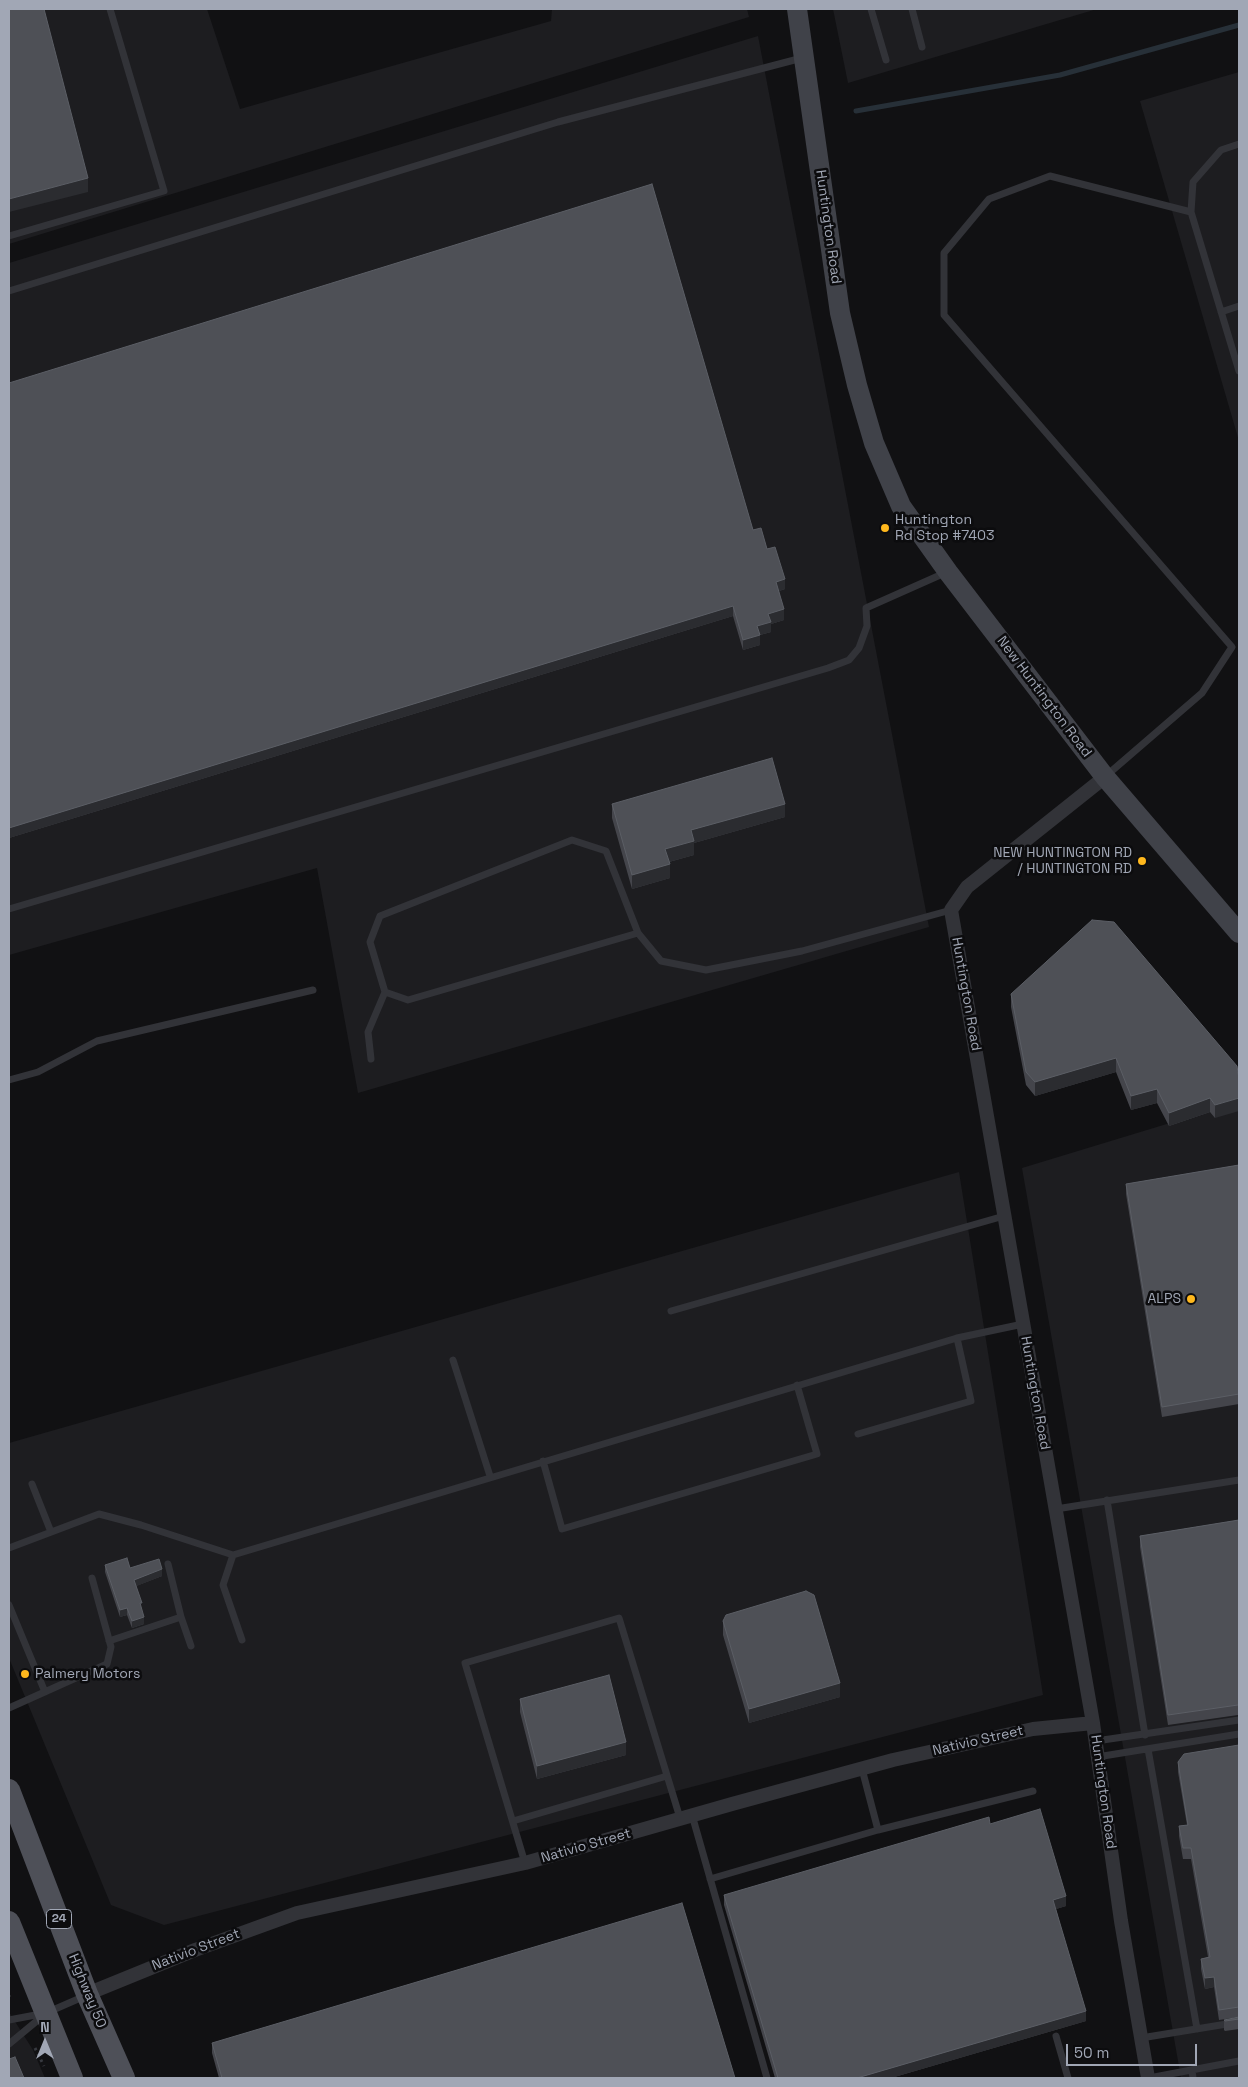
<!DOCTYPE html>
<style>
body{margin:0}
#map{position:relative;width:1248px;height:2087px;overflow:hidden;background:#111113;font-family:"Space Grotesk",sans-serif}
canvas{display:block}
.frame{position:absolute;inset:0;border:10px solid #a1a7b5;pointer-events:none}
.north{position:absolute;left:20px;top:2017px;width:50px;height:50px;-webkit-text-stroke:4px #0c0c0e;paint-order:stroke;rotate:0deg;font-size:14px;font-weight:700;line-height:20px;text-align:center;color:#a1a7b5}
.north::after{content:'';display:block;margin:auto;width:18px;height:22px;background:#a1a7b5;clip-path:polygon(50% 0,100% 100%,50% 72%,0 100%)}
.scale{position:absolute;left:1066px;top:2044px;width:131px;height:22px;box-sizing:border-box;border:2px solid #a1a7b5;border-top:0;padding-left:6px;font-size:15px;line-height:18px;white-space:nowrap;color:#a1a7b5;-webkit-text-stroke:4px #0c0c0e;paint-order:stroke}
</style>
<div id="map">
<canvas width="1248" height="2087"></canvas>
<div class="frame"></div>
<div class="north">N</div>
<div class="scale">50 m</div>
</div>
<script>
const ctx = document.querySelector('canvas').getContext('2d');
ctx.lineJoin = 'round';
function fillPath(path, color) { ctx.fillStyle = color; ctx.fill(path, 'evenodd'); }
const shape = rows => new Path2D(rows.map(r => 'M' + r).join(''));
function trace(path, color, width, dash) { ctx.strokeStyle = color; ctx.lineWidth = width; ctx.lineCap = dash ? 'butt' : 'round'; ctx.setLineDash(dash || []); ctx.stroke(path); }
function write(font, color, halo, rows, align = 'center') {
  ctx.font = font + ' "Space Grotesk",sans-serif'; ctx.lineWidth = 5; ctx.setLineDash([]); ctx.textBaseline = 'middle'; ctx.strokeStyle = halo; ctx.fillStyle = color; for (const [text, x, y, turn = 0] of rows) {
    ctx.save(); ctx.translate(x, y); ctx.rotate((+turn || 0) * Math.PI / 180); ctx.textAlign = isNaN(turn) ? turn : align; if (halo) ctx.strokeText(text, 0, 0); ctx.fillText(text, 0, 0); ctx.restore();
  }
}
const built = shape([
 [9,9,207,9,240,109,551,21,552,9,747,9,749,17,9,244],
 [833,9,1097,9,848,83],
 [758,36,929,927,358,1093,317,868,9,955,9,263],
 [1239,72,1239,441,1140,101],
 [1239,1102,1239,2078,1181,2078,1022,1168],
 [959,1172,1043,1695,164,1925,111,1905,9,1658,9,1443],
 [9,2012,33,2050,45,2078,9,2078]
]);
const stream = shape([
 [856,111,1060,75,1239,25]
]);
const path = shape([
 [9,1995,9,1997],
 [35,2048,44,2066]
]);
const lane = shape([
 [871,9,886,60],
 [912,9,922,47],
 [1191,212,1193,182,1221,150,1239,144],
 [9,236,164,191,110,9],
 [9,291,558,122,802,58],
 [1221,312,1239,306],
 [1107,775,1202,693,1232,647,944,315,944,253,989,199,1050,176,1191,212,1239,371],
 [9,909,828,668,849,660,859,648,867,626,866,608,947,572],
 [638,933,408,1000,385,992,370,942,380,916,572,840,606,851,638,933,661,961,706,970,802,951,951,910],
 [371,1059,368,1032,385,992],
 [9,1080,38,1072,97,1041,313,990],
 [671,1311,1004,1216],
 [453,1360,490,1476],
 [858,1434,971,1401,957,1338],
 [543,1461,562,1529,817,1454,797,1385],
 [32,1484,51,1532],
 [1107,1500,1145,1735],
 [1056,1509,1239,1480],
 [9,1548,99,1514,141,1525,233,1555,957,1338,1023,1324],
 [233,1555,223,1585,242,1640],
 [168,1564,181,1617],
 [9,1605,45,1692],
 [109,1641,181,1617,191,1646],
 [9,1708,107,1664,111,1647,92,1578],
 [1096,1741,1239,1720],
 [1148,1749,1197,2029],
 [1097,1757,1239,1734],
 [862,1769,878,1830],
 [692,1815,767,2078],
 [513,1821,667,1776],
 [525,1863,465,1663,619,1618,680,1818],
 [710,1879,878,1830,1033,1791],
 [9,2020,46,2013,85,1996],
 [1056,2036,1068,2078],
 [1141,2038,1239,2022],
 [9,2044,44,2015],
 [1192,2070,1193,2078],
 [1149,2078,1239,2061]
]);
const street = shape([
 [1105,777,967,887,951,910,1093,1723,1121,1921,1148,2078],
 [87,1994,195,1950,297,1913,525,1863,732,1804,893,1760,1033,1729,1093,1723]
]);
const secondary = shape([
 [797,9,840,313,857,385,874,443,901,506,948,572,1105,777,1239,933]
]);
const primary = shape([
 [9,1790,87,1994,124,2078],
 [9,1922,72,2078]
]);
const wall = shape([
 [9,383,753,530,767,549,785,589,779,591,784,620,771,624,771,632,760,635,760,645,743,650,733,616,9,838],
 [612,804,785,817,694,843,694,855,669,862,670,878,632,889,612,818],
 [1011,994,1237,1066,1215,1118,1210,1112,1169,1126,1157,1103,1131,1110,1116,1072,1035,1096,1026,1085,1011,1007],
 [1239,1165,1239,1404,1162,1417,1126,1194,1126,1184],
 [1239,1520,1239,1715,1238,1715,1168,1725,1140,1547,1140,1536],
 [105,1565,130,1568,162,1576,136,1586,144,1624,132,1628,127,1615,120,1617,105,1572],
 [723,1621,840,1697,749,1723,723,1635],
 [520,1699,626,1755,537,1779,520,1712],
 [1239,1745,1239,2029,1225,2031,1224,2030,1224,2020,1239,2017,1219,2020,1214,1987,1205,1989,1201,1969,1201,1959,1208,1957,1191,1859,1183,1859,1179,1836,1179,1826,1187,1825,1178,1772,1178,1762],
 [990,1824,1066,1906,1056,1909,1086,2021,891,2078,775,2078,724,1905,724,1895],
 [212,2043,735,2078,219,2078,212,2053]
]);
const shadedWall = shape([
 [88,178,88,192,9,212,9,199],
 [785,579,785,589,776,592,776,582],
 [733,606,733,616,9,838,9,828],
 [784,609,784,620,771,624,771,632,760,635,760,645,743,650,743,640,768,614],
 [785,804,785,817,694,843,694,855,665,863,665,849,691,830],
 [670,864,670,878,632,889,632,875],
 [1116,1058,1116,1072,1035,1096,1035,1082],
 [1157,1089,1157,1103,1131,1110,1131,1096],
 [1210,1098,1210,1112,1169,1126,1169,1113],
 [1239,1098,1239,1111,1215,1118,1215,1105],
 [162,1569,162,1576,134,1587,134,1580],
 [127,1608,127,1615,120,1617,120,1610],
 [144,1617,144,1624,132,1628,132,1621],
 [840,1683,840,1697,749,1723,749,1709],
 [626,1742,626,1755,537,1779,537,1766],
 [1066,1896,1066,1906,1053,1910,1053,1900],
 [1214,1977,1214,1987,1205,1989,1205,1978],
 [1086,2011,1086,2021,891,2078,857,2078]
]);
const building = shape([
 [9,9,44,9,88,178,9,199,9,9],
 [652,184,753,530,761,528,767,549,775,547,785,579,776,582,784,609,768,614,771,622,757,626,760,635,743,640,733,606,9,828,9,383,652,184],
 [772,758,785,804,691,830,694,841,665,849,670,864,632,875,612,804,772,758],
 [1092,920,1114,922,1237,1066,1239,1079,1239,1098,1215,1105,1210,1098,1169,1113,1157,1089,1131,1096,1116,1058,1035,1082,1026,1072,1011,994,1092,920],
 [1239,1165,1239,1394,1162,1407,1126,1184,1239,1165],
 [1239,1520,1239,1705,1238,1705,1168,1715,1140,1536,1239,1520],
 [127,1558,130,1568,159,1559,162,1569,134,1580,142,1603,140,1603,144,1617,132,1621,127,1608,120,1610,105,1565,127,1558],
 [806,1591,814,1595,840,1683,749,1709,723,1621,726,1615,806,1591],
 [609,1675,626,1742,537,1766,520,1699,609,1675],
 [1239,1745,1239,2007,1219,2010,1214,1977,1205,1978,1201,1959,1210,1957,1191,1848,1183,1848,1179,1826,1188,1825,1178,1762,1184,1754,1239,1745],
 [1040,1809,1066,1896,1053,1900,1086,2011,857,2078,778,2078,724,1895,989,1817,990,1824,1040,1809],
 [682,1903,735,2078,222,2078,212,2043,682,1903],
 [1239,2017,1239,2019,1225,2021,1224,2020,1239,2017],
 [15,2057,24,2078,9,2078,9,2059,15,2057]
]);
const markers = [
 [885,528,5,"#ffb81d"],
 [1142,861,5,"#ffb81d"],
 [1191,1299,5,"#ffb81d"],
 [25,1674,5,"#ffb81d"]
];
const shields = [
 [59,1919,25]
];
const shieldNames = [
 ["24",59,1919]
];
const streetNames = [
 ["Huntington Road",828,227,82],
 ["New Huntington Road",1044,697,53],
 ["Huntington Road",966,994,80],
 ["Huntington Road",1035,1393,80],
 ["Nativio Street",978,1741,-13],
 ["Huntington Road",1103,1792,82],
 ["Nativio Street",586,1846,-16],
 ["Nativio Street",196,1950,-21],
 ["Highway 50",87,1991,68]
];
const poiNames = [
 ["Huntington",895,520],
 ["Rd Stop #7403",895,536],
 ["NEW HUNTINGTON RD",1132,853,"right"],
 ["/ HUNTINGTON RD",1132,869,"right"],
 ["ALPS",1181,1299,"right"],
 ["Palmery Motors",35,1674]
];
fillPath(built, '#1d1d20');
trace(stream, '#273038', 5);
trace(path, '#383a40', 3, [2.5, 4]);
trace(lane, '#323338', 7);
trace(street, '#323338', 14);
trace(secondary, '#404249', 20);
trace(primary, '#4e5058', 22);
fillPath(wall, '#44454b');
fillPath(shadedWall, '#2b2c30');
fillPath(building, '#4e5056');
trace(building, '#5b5e65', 1);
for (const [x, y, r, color] of markers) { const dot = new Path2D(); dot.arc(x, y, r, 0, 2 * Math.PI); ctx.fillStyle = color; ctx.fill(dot); trace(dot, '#0c0c0e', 2); }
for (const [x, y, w] of shields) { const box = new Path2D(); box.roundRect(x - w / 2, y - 9.5, w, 19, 4); ctx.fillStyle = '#0c0c0e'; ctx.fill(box); trace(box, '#a1a7b5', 1); }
write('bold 12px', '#a1a7b5', null, shieldNames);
write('14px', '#a1a7b5', '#0c0c0e', streetNames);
write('14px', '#a1a7b5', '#0c0c0e', poiNames, 'left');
</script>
